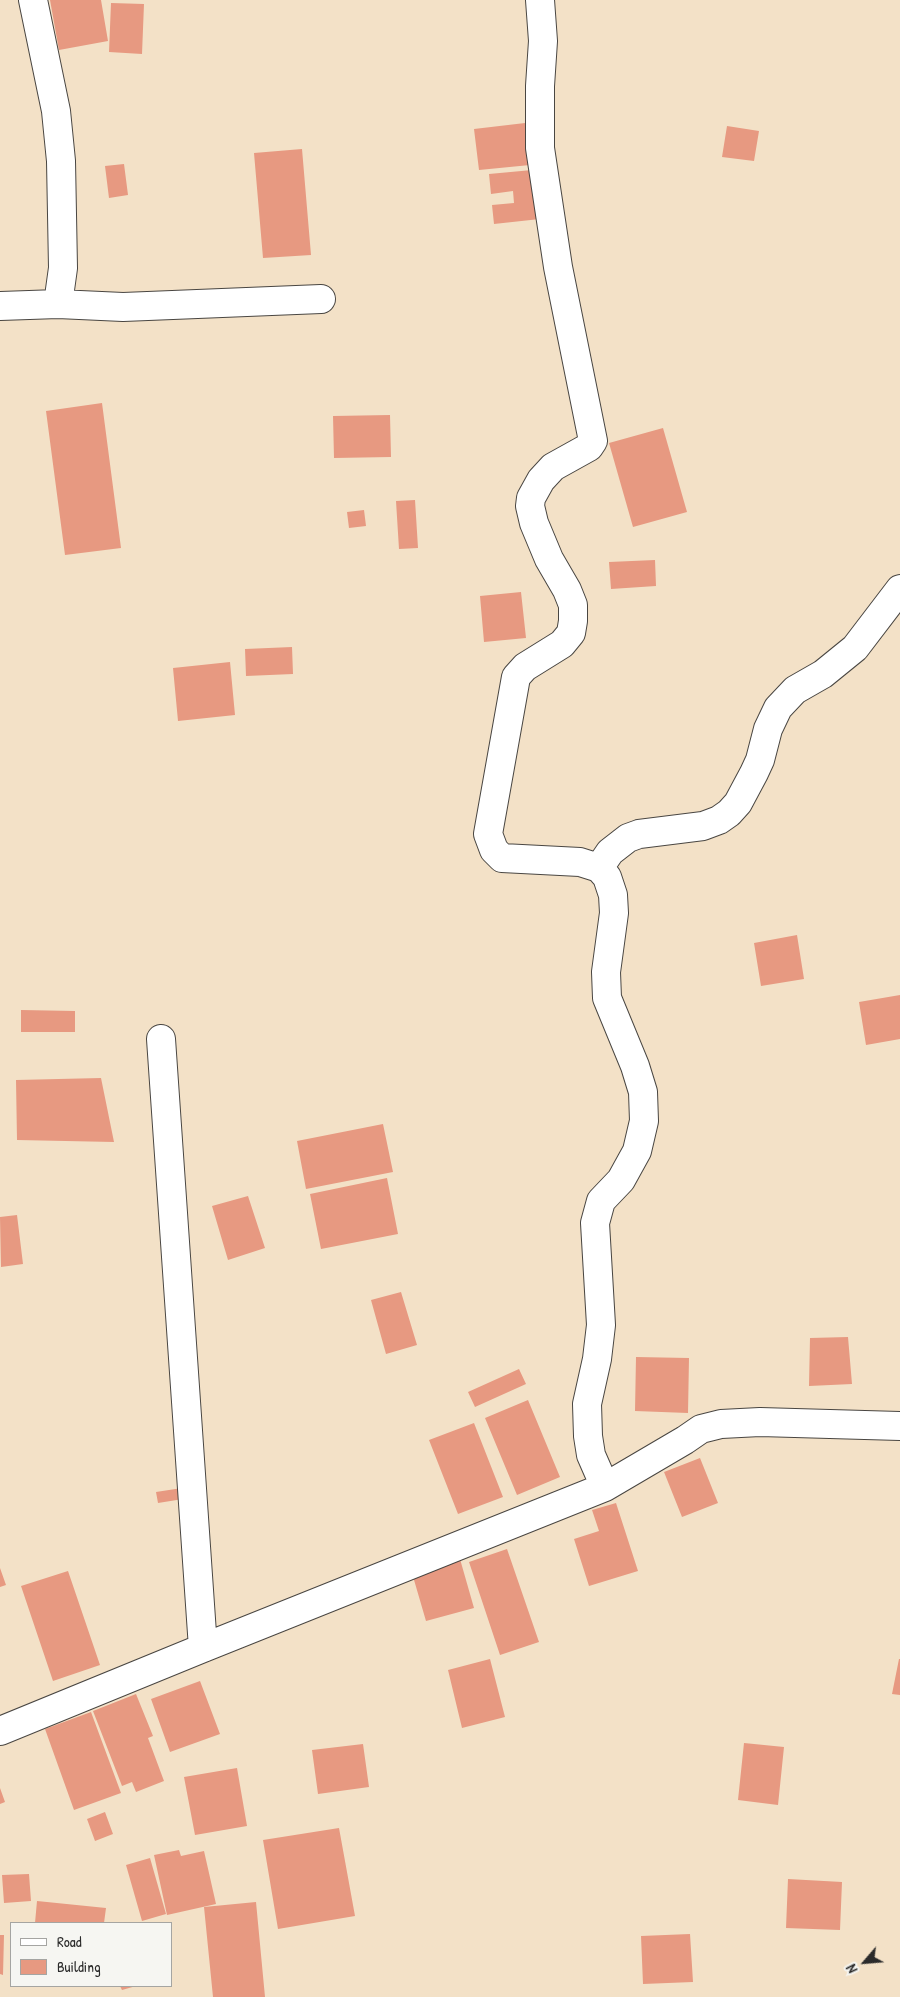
<!DOCTYPE html>
<style>
body{margin:0}
#map{position:relative;width:900px;height:1997px;overflow:hidden;background:#f3e1c7;font-family:"Patrick Hand",sans-serif}
canvas{display:block}
.legend{position:absolute;left:10px;top:1922px;width:162px;height:65px;box-sizing:border-box;background:#f6f6f2;border:1px solid #a5a5a2;margin:0;padding:6px 9px;list-style:none;font-size:15px;color:#2b2b2b}
.legend li{display:flex;align-items:center;gap:10px;height:25px}
.legend b{width:25px;border:1px solid #a5a5a2}
.north{position:absolute;left:840px;top:1937px;width:50px;height:50px;-webkit-text-stroke:4px #f6f6f2;paint-order:stroke;rotate:243deg;font-size:14px;font-weight:700;line-height:20px;text-align:center;color:#2b2b2b}
.north::after{content:'';display:block;margin:auto;width:18px;height:22px;background:#2b2b2b;clip-path:polygon(50% 0,100% 100%,50% 72%,0 100%)}
</style>
<div id="map">
<canvas width="900" height="1997"></canvas>
<ul class="legend">
<li><b style="height:6px;background:#fff"></b>Road</li>
<li><b style="height:14px;background:#e79981"></b>Building</li>
</ul>
<div class="north">N</div>
</div>
<script>
const ctx = document.querySelector('canvas').getContext('2d');
ctx.lineJoin = 'round';
function fillPath(path, color) { ctx.fillStyle = color; ctx.fill(path, 'evenodd'); }
const shape = rows => new Path2D(rows.map(r => 'M' + r).join(''));
function trace(path, color, width, dash) { ctx.strokeStyle = color; ctx.lineWidth = width; ctx.lineCap = dash ? 'butt' : 'round'; ctx.setLineDash(dash || []); ctx.stroke(path); }
const building = shape([
 [50,0,101,0,108,41,59,50],
 [111,3,144,4,142,54,109,52],
 [525,123,530,165,479,170,474,129],
 [727,126,759,131,754,161,722,157],
 [302,149,311,255,263,258,254,153],
 [124,164,128,195,109,198,105,166],
 [543,169,549,218,494,224,492,205,514,203,513,191,491,194,489,174],
 [102,403,121,548,65,555,46,411],
 [390,415,391,457,334,458,333,416],
 [663,428,687,512,633,527,609,443],
 [415,500,418,548,399,549,396,501],
 [364,510,366,526,349,528,347,512],
 [655,560,656,586,611,589,609,562],
 [521,592,526,638,484,642,480,596],
 [292,647,293,674,246,676,245,649],
 [230,662,235,715,178,721,173,668],
 [797,935,804,979,761,986,754,943],
 [900,995,900,1039,866,1045,859,1002],
 [21,1010,75,1011,75,1032,21,1032],
 [101,1078,114,1142,17,1140,16,1080],
 [383,1124,393,1172,306,1189,297,1141],
 [387,1178,398,1234,321,1249,310,1194],
 [248,1196,265,1248,228,1260,212,1206],
 [17,1215,23,1264,1,1267,0,1217],
 [401,1292,417,1345,386,1354,371,1300],
 [848,1337,852,1384,809,1386,810,1338],
 [636,1357,689,1358,688,1413,635,1411],
 [519,1369,526,1384,475,1407,468,1392],
 [528,1400,560,1477,517,1495,485,1418],
 [474,1423,503,1497,458,1514,429,1440],
 [700,1458,718,1503,682,1517,664,1472],
 [182,1488,183,1499,158,1503,156,1492],
 [616,1503,638,1571,589,1586,574,1539,599,1531,592,1510],
 [507,1549,539,1642,500,1655,469,1562],
 [460,1559,474,1608,426,1621,412,1573],
 [0,1568,6,1585,0,1587],
 [68,1571,100,1665,53,1681,21,1586],
 [490,1659,505,1717,462,1728,448,1670],
 [899,1659,900,1659,900,1695,892,1694],
 [200,1681,220,1734,170,1752,151,1699],
 [136,1694,153,1736,148,1738,164,1781,136,1792,132,1782,122,1786,93,1711],
 [91,1712,121,1793,74,1810,45,1729],
 [744,1743,784,1747,778,1805,738,1800],
 [363,1744,369,1787,318,1794,312,1750],
 [237,1768,247,1826,195,1835,184,1777],
 [0,1788,5,1802,0,1804],
 [105,1812,113,1834,95,1841,87,1819],
 [339,1828,355,1916,278,1929,263,1840],
 [179,1850,181,1856,204,1851,216,1904,167,1915,154,1855],
 [150,1858,166,1914,142,1921,126,1865],
 [29,1874,31,1901,4,1903,2,1875],
 [788,1879,842,1882,840,1930,786,1928],
 [37,1901,106,1908,104,1923,35,1923],
 [256,1902,265,1997,213,1997,204,1907],
 [690,1934,693,1982,643,1984,641,1936],
 [0,1935,4,1935,3,1975,0,1974],
 [120,1986,136,1986,122,1990]
]);
const street = shape([
 [33,0,56,111,61,161,63,268,58,304],
 [540,0,543,41,540,86,540,148,558,267,593,441,589,447,553,467,541,480,531,498,530,506,534,523,549,559,567,590,573,605,573,621,571,633,562,644,525,667,516,677,488,834,494,850,502,858,580,862,599,868,607,877,613,895,614,913,606,972,607,998,635,1066,643,1092,644,1121,637,1151,621,1180,601,1201,595,1223,601,1325,597,1359,587,1404,588,1436,591,1455,605,1487],
 [0,306,58,304,123,307,321,299],
 [599,868,610,852,628,838,639,834,703,826,719,820,729,813,738,803,754,773,760,760,768,729,778,708,795,690,823,674,855,648,900,589],
 [161,1039,203,1648],
 [0,1731,203,1648,605,1487,685,1440,701,1429,721,1424,760,1422,900,1426]
]);
fillPath(building, '#e79981');
trace(street, '#494642', 30);
trace(street, '#fff', 28);
</script>
